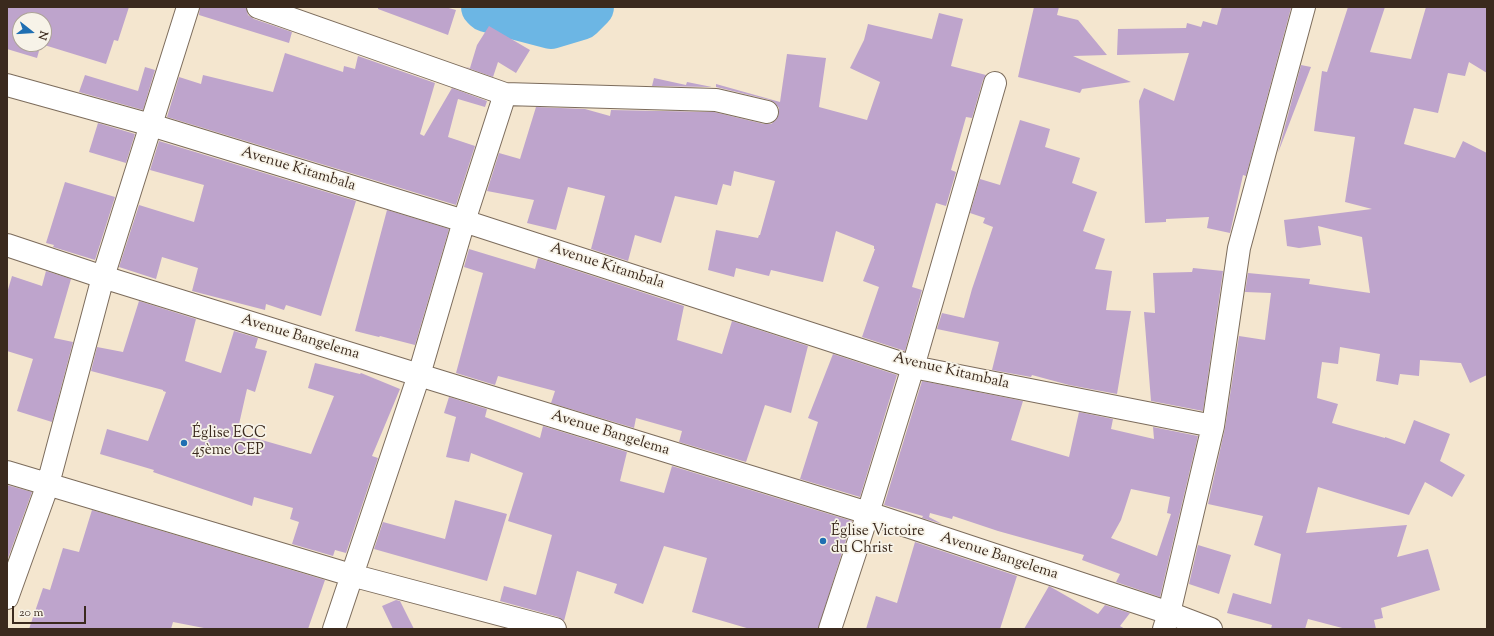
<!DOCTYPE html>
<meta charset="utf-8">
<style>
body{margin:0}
#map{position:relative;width:1494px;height:636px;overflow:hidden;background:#f4e6cf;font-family:"Sorts Mill Goudy",serif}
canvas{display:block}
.frame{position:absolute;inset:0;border:8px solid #3b2a1e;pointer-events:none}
.north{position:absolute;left:12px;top:12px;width:40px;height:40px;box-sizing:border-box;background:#f7f3e8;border:1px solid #aca397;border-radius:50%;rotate:107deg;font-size:11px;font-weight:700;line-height:16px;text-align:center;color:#3b2a1e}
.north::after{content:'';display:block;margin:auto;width:14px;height:18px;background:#1f6fb2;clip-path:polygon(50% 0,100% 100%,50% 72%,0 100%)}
.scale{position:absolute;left:12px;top:606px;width:74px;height:18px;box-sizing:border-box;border:2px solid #3b2a1e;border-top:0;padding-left:5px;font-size:12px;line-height:14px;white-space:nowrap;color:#3b2a1e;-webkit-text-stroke:3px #f7f3e8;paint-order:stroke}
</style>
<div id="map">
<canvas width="1494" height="636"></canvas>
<div class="frame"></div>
<div class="north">N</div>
<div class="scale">20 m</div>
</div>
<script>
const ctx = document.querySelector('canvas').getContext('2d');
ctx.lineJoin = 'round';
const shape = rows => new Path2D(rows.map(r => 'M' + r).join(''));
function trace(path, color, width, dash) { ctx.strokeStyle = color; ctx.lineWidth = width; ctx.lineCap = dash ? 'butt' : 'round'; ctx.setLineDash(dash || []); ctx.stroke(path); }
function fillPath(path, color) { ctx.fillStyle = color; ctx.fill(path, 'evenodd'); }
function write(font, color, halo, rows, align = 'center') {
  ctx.font = font + ' "Sorts Mill Goudy",serif'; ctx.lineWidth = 3.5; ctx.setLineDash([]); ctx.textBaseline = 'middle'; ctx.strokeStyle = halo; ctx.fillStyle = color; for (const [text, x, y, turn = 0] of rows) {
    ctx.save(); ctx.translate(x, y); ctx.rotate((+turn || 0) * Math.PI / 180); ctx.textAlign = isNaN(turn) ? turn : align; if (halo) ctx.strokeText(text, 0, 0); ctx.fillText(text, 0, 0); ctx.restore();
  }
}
const river = shape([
 [483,7,486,10,551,27,581,18,592,7]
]);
const building = shape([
 [7,7,129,7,118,41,114,40,106,64,41,44,44,44,44,20,20,20,20,44,41,44,37,58,7,49],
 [200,7,246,7,248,15,254,19,292,32,289,43,199,15],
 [378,7,445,7,456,10,448,35,378,9],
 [1034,7,1059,7,1057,15,1078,20,1107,55,1073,56,1131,82,1082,89,1080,93,1018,77],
 [1222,7,1291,8,1246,176,1243,175,1230,233,1207,228,1209,217,1166,219,1166,222,1145,223,1139,101,1144,88,1174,101,1189,53,1117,55,1118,29,1186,28,1187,23,1201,27,1203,21,1217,25],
 [1348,7,1385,7,1370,52,1411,59,1426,7,1487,7,1487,73,1469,62,1465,76,1448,73,1438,113,1414,108,1404,144,1455,158,1463,141,1487,153,1487,375,1470,383,1461,363,1420,360,1419,376,1400,374,1398,385,1376,381,1380,354,1340,347,1338,364,1322,362,1317,398,1338,404,1332,423,1385,438,1385,437,1405,444,1414,420,1450,434,1440,461,1465,475,1452,497,1425,482,1409,515,1318,487,1306,533,1407,525,1397,557,1428,549,1440,590,1381,608,1383,618,1374,620,1376,629,1346,629,1308,619,1305,629,1271,629,1272,625,1227,613,1233,593,1271,604,1281,554,1254,545,1263,516,1208,504,1225,428,1239,336,1265,340,1271,293,1245,292,1248,273,1310,279,1309,284,1370,293,1362,237,1318,226,1321,245,1299,248,1287,246,1284,220,1372,209,1345,202,1355,137,1314,131,1322,71,1327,72],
 [939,13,963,19,951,66,986,75,983,80,972,118,966,117,951,170,956,172,946,206,936,203,912,287,922,290,905,351,862,337,879,287,863,281,875,249,874,249,874,246,836,231,823,282,771,270,769,276,736,268,734,277,708,270,716,230,758,238,759,235,760,235,775,181,734,171,731,186,723,184,717,205,675,196,661,243,635,235,628,261,591,249,605,196,568,187,556,230,527,223,534,200,487,191,499,153,520,159,536,107,585,109,610,116,611,110,714,112,764,124,771,124,776,120,779,114,779,108,775,103,770,100,716,87,716,84,780,102,787,54,826,58,819,107,867,120,880,82,850,68,864,40,868,24,932,39],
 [489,26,530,50,516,73,498,62,493,77,465,67,470,68,477,45],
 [285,53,343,72,344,66,355,69,358,56,435,83,420,134,424,136,452,88,487,101,485,107,458,99,448,137,475,146,456,205,167,117,179,77,201,84,203,75,273,92],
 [1301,65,1311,67,1278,153],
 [145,67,155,70,143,110,79,92,85,75,138,91],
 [654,78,686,85,687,82,712,87,652,86],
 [1020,120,1050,129,1045,147,1080,158,1072,183,1097,192,1083,231,1105,239,1095,269,1112,271,1106,310,1131,311,1117,394,1069,385,1032,375,1031,377,992,370,999,342,937,329,942,313,964,318,972,289,993,227,983,223,985,218,970,213,980,179,1000,185],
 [98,123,135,134,126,163,89,152],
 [159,141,356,201,321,316,286,305,284,310,266,304,265,310,192,291,198,268,162,257,156,279,119,267,139,205,194,222,204,185,150,170],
 [65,182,115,197,95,260,53,247,54,245,46,243],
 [387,210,449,229,415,345,380,336,379,337,355,331],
 [469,249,535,269,538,258,684,306,677,340,722,354,732,321,808,346,791,413,765,405,746,462,679,442,682,431,636,418,634,428,551,403,555,391,498,376,495,385,456,373,483,273,464,267],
 [1193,268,1223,271,1203,411,1151,401,1144,312,1155,313,1153,273,1192,272],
 [46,271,71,279,54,338,73,342,52,422,17,411,33,359,7,351,7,293,12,276,42,286],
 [139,301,196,319,185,361,221,373,234,331,258,338,255,348,267,351,255,392,247,389,237,433,311,454,334,396,308,388,315,363,360,374,361,373,400,389,372,456,378,458,346,553,335,550,333,556,292,544,299,522,290,519,293,508,254,497,252,506,153,472,154,470,100,454,107,429,148,441,166,392,163,391,163,390,91,371,97,347,123,352],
 [833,354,897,375,860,497,800,479,818,422,808,418],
 [922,381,1023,401,1011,440,1069,457,1079,412,1113,419,1111,429,1154,439,1153,427,1198,436,1160,597,1116,582,1120,574,1082,560,1084,555,998,531,953,516,952,519,930,513,929,517,942,524,922,518,923,516,884,505],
 [1131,489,1170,497,1167,513,1171,514,1157,556,1111,538,1121,520],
 [449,397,487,409,485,417,540,438,543,426,627,452,620,481,664,493,672,466,852,521,818,629,750,629,692,612,707,558,664,546,643,604,614,593,617,584,577,571,564,621,558,617,500,601,504,586,536,595,552,535,508,521,523,473,471,453,469,462,446,457,456,417,444,413],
 [7,485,32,492,7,561],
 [455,500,507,514,487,581,374,549,383,522,445,539],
 [92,510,325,580,308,629,209,629,173,622,171,629,29,629,43,588,50,590,63,548,79,552],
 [915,542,1017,576,1000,629,866,629,876,596,897,603],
 [1198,545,1231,555,1219,594,1189,584],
 [1049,586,1098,614,1105,605,1130,613,1120,626,1125,629,1024,629],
 [396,600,400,601,414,629,393,629,382,606]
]);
const minor = shape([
 [258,7,505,94,716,100,767,112],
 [7,85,151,125,464,221,913,367,1213,426],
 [7,245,103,277,419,375,868,513,1169,613,1211,629],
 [7,472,351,575,555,629],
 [7,598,48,484,103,277,188,7],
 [334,629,419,375,464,221,505,94],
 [830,629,868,513,913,367,995,83],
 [1164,629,1169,613,1213,426,1239,248,1304,7]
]);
const markers = [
 [184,443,4,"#1f6fb2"],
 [823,541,4,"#1f6fb2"]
];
const streetNames = [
 ["Avenue Kitambala",298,170,17],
 ["Avenue Kitambala",607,267,18],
 ["Avenue Bangelema",300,338,17],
 ["Avenue Kitambala",951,372,13],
 ["Avenue Bangelema",610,434,17],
 ["Avenue Bangelema",999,557,18]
];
const poiNames = [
 ["Église ECC",192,434],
 ["45ème CEP",192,451],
 ["Église Victoire",831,532],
 ["du Christ",831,549]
];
trace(river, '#6cb6e4', 44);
fillPath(building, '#bea4cc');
trace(minor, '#7c6c5c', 24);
trace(minor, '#fff', 22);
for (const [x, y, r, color] of markers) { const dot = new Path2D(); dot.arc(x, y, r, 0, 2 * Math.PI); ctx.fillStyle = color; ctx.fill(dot); trace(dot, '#f7f3e8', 1.5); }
write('15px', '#3b2a1e', '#f7f3e8', streetNames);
write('15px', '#3b2a1e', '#f7f3e8', poiNames, 'left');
</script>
